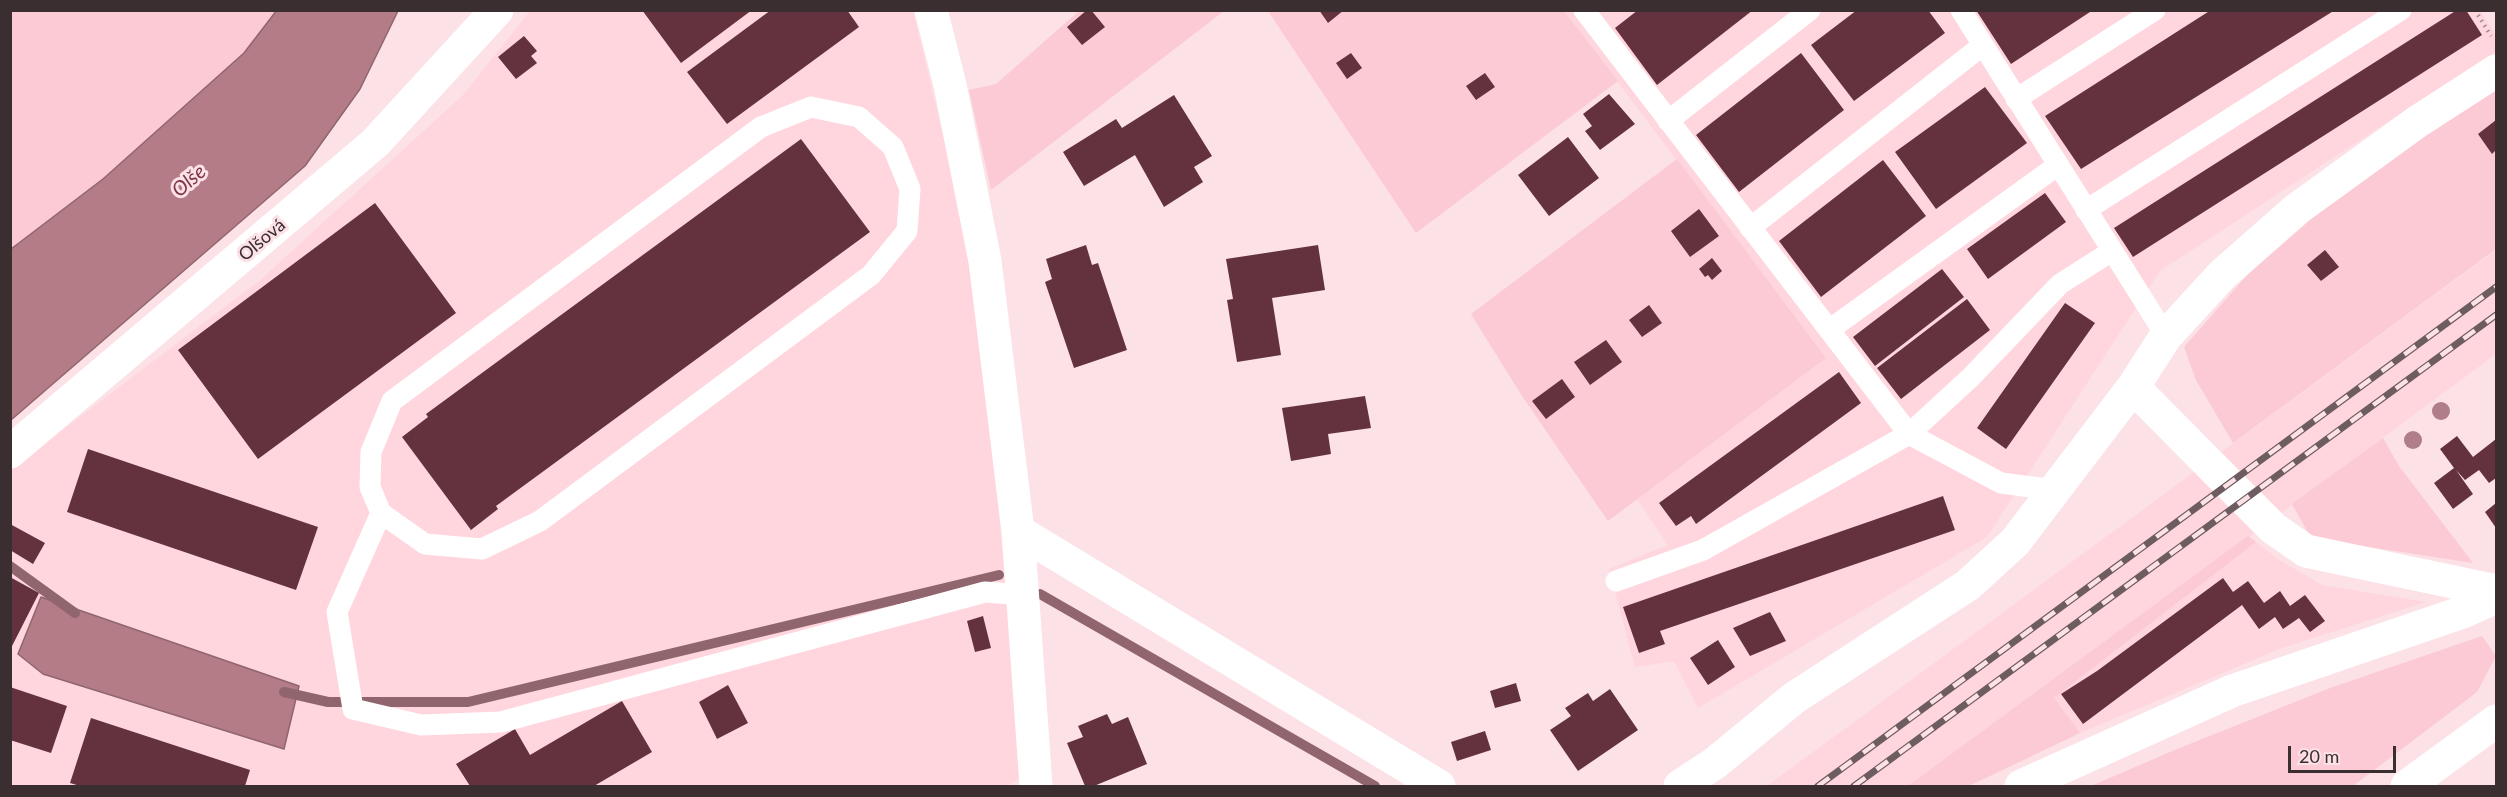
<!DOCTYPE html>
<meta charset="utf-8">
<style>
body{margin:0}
#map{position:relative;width:2507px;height:797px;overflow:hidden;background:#fce1e6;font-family:Lato,sans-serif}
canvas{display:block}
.frame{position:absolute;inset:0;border:12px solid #3b2e31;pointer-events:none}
.scale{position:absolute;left:2288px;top:746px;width:108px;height:27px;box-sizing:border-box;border:3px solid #3b2e31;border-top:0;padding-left:8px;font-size:18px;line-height:21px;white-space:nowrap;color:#3b2e31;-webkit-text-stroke:4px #fce1e6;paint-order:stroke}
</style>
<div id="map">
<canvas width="2507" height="797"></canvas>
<div class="frame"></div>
<div class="scale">20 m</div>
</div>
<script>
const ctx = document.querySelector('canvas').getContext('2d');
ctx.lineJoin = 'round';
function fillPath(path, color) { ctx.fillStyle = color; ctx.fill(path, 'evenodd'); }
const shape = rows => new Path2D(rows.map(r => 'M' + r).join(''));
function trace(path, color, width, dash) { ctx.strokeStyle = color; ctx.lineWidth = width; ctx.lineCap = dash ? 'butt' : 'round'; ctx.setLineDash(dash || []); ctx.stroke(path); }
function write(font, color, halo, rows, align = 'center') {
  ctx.font = font + ' Lato,sans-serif'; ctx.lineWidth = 6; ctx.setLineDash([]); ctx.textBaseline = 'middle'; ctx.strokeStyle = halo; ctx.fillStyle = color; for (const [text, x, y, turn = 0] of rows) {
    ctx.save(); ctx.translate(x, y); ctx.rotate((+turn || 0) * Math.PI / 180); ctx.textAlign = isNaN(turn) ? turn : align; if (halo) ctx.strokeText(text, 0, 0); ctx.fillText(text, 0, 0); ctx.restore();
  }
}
const built = shape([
 [2480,10,2496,35,2496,51,2160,271,1987,537,1698,708,1674,661,1635,667,1609,569,1668,545,1637,499,1826,358,1564,11],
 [530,11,913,11,975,266,1024,776,1007,786,11,786,11,469,259,281,462,96],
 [2496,250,2496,354,2029,700,1910,786,1767,786],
 [2256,542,2281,561,2322,585,2426,602,2282,648,2080,733,2053,698]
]);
const green = shape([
 [10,11,277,11,244,53,103,179,11,249],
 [1079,11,1224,11,991,190,969,90,996,84],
 [1268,11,1564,11,1618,81,1416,233],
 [2496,88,2496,249,2233,443,2196,380,2184,347,2249,273,2332,194],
 [1677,159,1826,358,1608,521,1522,396,1471,314],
 [2383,438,2399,466,2473,563,2311,538,2292,504],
 [2248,536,2256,542,2054,698,2080,733,1969,786,1908,786],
 [2482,636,2496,656,2477,692,2353,786,2091,786,2177,749,2330,688]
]);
const water = shape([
 [277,10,398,11,360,89,305,166,11,420,11,249,103,179,244,53,277,10],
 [41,597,299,686,284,749,43,674,18,654,41,597]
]);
const stream = shape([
 [10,566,75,613],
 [1040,594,1375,786],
 [284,692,328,702,468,702,999,575]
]);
const building = shape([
 [642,10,752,10,681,63],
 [771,10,847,10,859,27,727,124,687,72],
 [1087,10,1091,10,1105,27,1082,45,1067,27],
 [1319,10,1344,10,1328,23],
 [1638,10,1753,10,1657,85,1615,28],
 [1857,10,1928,10,1945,33,1854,101,1811,45],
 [1976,10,2093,10,2011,64],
 [2211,10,2335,10,2081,169,2045,116],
 [2457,10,2466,10,2482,35,2133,257,2114,228],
 [524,36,537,51,531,56,537,63,516,79,498,57],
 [1351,53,1362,68,1347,79,1336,63],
 [1801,53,1844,110,1739,192,1696,135],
 [1485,73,1495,87,1476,100,1466,86],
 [1985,87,2027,143,1936,209,1895,152],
 [1609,94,1635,124,1600,150,1585,131,1592,126,1583,114],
 [1174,95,1212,156,1194,167,1203,182,1164,207,1135,155,1084,186,1063,152,1116,119,1122,128],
 [2496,120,2496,150,2492,154,2478,134],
 [1568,137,1599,178,1549,216,1518,175],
 [801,139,870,232,496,506,498,509,471,530,402,437,428,417,426,414],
 [1883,160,1926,216,1821,297,1779,241],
 [2045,193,2066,222,1988,279,1967,249],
 [375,203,456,313,258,459,178,350],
 [1699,209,1719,236,1690,257,1671,231],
 [1086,245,1092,265,1098,263,1127,350,1074,368,1045,282,1052,279,1046,259],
 [1318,245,1325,290,1272,298,1281,355,1237,362,1227,300,1233,299,1226,259],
 [2325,250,2339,267,2321,281,2307,265],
 [1712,258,1722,271,1712,280,1708,275,1705,277,1699,269],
 [1942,269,1964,297,1875,366,1853,337],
 [1967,299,1990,330,1901,399,1877,368],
 [2065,303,2095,323,2006,449,1977,428],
 [1649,305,1662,323,1642,337,1629,320],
 [1606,340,1622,362,1590,385,1574,362],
 [1839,372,1861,403,1696,524,1691,516,1676,526,1659,503],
 [1562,379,1575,397,1546,419,1532,401],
 [1365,396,1371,428,1328,434,1331,454,1291,461,1282,408],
 [2457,436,2473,457,2496,439,2496,478,2489,483,2479,470,2465,480,2456,470,2473,494,2453,509,2434,483,2454,468,2440,449],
 [88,449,318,527,296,590,67,512],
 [1943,496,1955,530,1660,631,1665,644,1639,653,1623,607],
 [2496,503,2496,528,2485,512],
 [10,524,45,543,33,564,10,550],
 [10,577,39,593,10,650],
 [2223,578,2233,592,2248,581,2264,603,2280,591,2290,606,2305,595,2325,621,2310,632,2299,618,2283,629,2275,617,2259,629,2242,605,2083,724,2061,694,2097,671],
 [1770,612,1786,641,1750,656,1733,628],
 [983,616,991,648,975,652,967,621],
 [1718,640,1735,667,1708,685,1690,658],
 [1516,683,1521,701,1495,708,1490,691],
 [728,685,748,723,717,739,699,702],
 [10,687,67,706,51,753,10,740],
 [1610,689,1638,730,1578,771,1550,730,1571,716,1565,708,1588,693,1593,701],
 [622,701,652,752,594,786,470,786,456,764,515,729,530,755],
 [1107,714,1112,724,1128,717,1147,764,1094,786,1085,786,1067,743,1083,737,1078,726],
 [91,718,250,770,245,786,80,786,70,783],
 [1485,731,1491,750,1457,761,1451,742]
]);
const path = shape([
 [2475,10,2491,36]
]);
const service = shape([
 [1584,10,1909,434,1703,550,1616,581],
 [1961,10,2166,336],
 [2016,99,2155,10],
 [1668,121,1810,10],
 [2086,210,2401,10],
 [1750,228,1983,45],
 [1829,330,2058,165],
 [2055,490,2001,483,1909,434,1970,378,2060,284,2112,251],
 [381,513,370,487,371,452,392,401,761,127,811,107,859,117,893,147,910,189,907,231,871,275,540,521,482,549,425,544,381,513,337,612,353,709,421,725,501,722,985,592,1022,595]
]);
const minor = shape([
 [931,10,950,85,985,261,1018,531,1439,786],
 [2133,387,2273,528,2306,551,2496,591],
 [10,452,375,143,497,10],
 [1018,531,1036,786],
 [1680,786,1715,763,1794,698,1968,585,2015,542,2133,387,2166,336,2222,275,2297,209,2417,122,2496,71],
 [2021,786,2232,691,2463,612,2496,597]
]);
const secondary = shape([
 [2407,786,2496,721]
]);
const rail = shape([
 [1818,786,2496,287],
 [1854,786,2496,315]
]);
const trees = [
 [2441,411],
 [2413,440]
];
const streetNames = [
 ["Olšová",262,240,-40]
];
const waterNames = [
 ["Olše",189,181,-41]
];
fillPath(built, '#ffd6dd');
fillPath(green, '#fccad4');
fillPath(water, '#b47c87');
trace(water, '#90656d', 1.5);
trace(stream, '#90656d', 10);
fillPath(building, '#63323e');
trace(path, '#9e8a8e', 4, [1.5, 4.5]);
trace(service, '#fff', 21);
trace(minor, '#fff', 33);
trace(secondary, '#fff', 33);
trace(rail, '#6e5d60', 7);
trace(rail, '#fce1e6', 4.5, [14]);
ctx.fillStyle = '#b07d8a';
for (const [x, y] of trees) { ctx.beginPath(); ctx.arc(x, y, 9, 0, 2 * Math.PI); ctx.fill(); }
write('18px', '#3b2e31', '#fce1e6', streetNames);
write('italic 20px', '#7c3447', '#fce1e6', waterNames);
</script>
